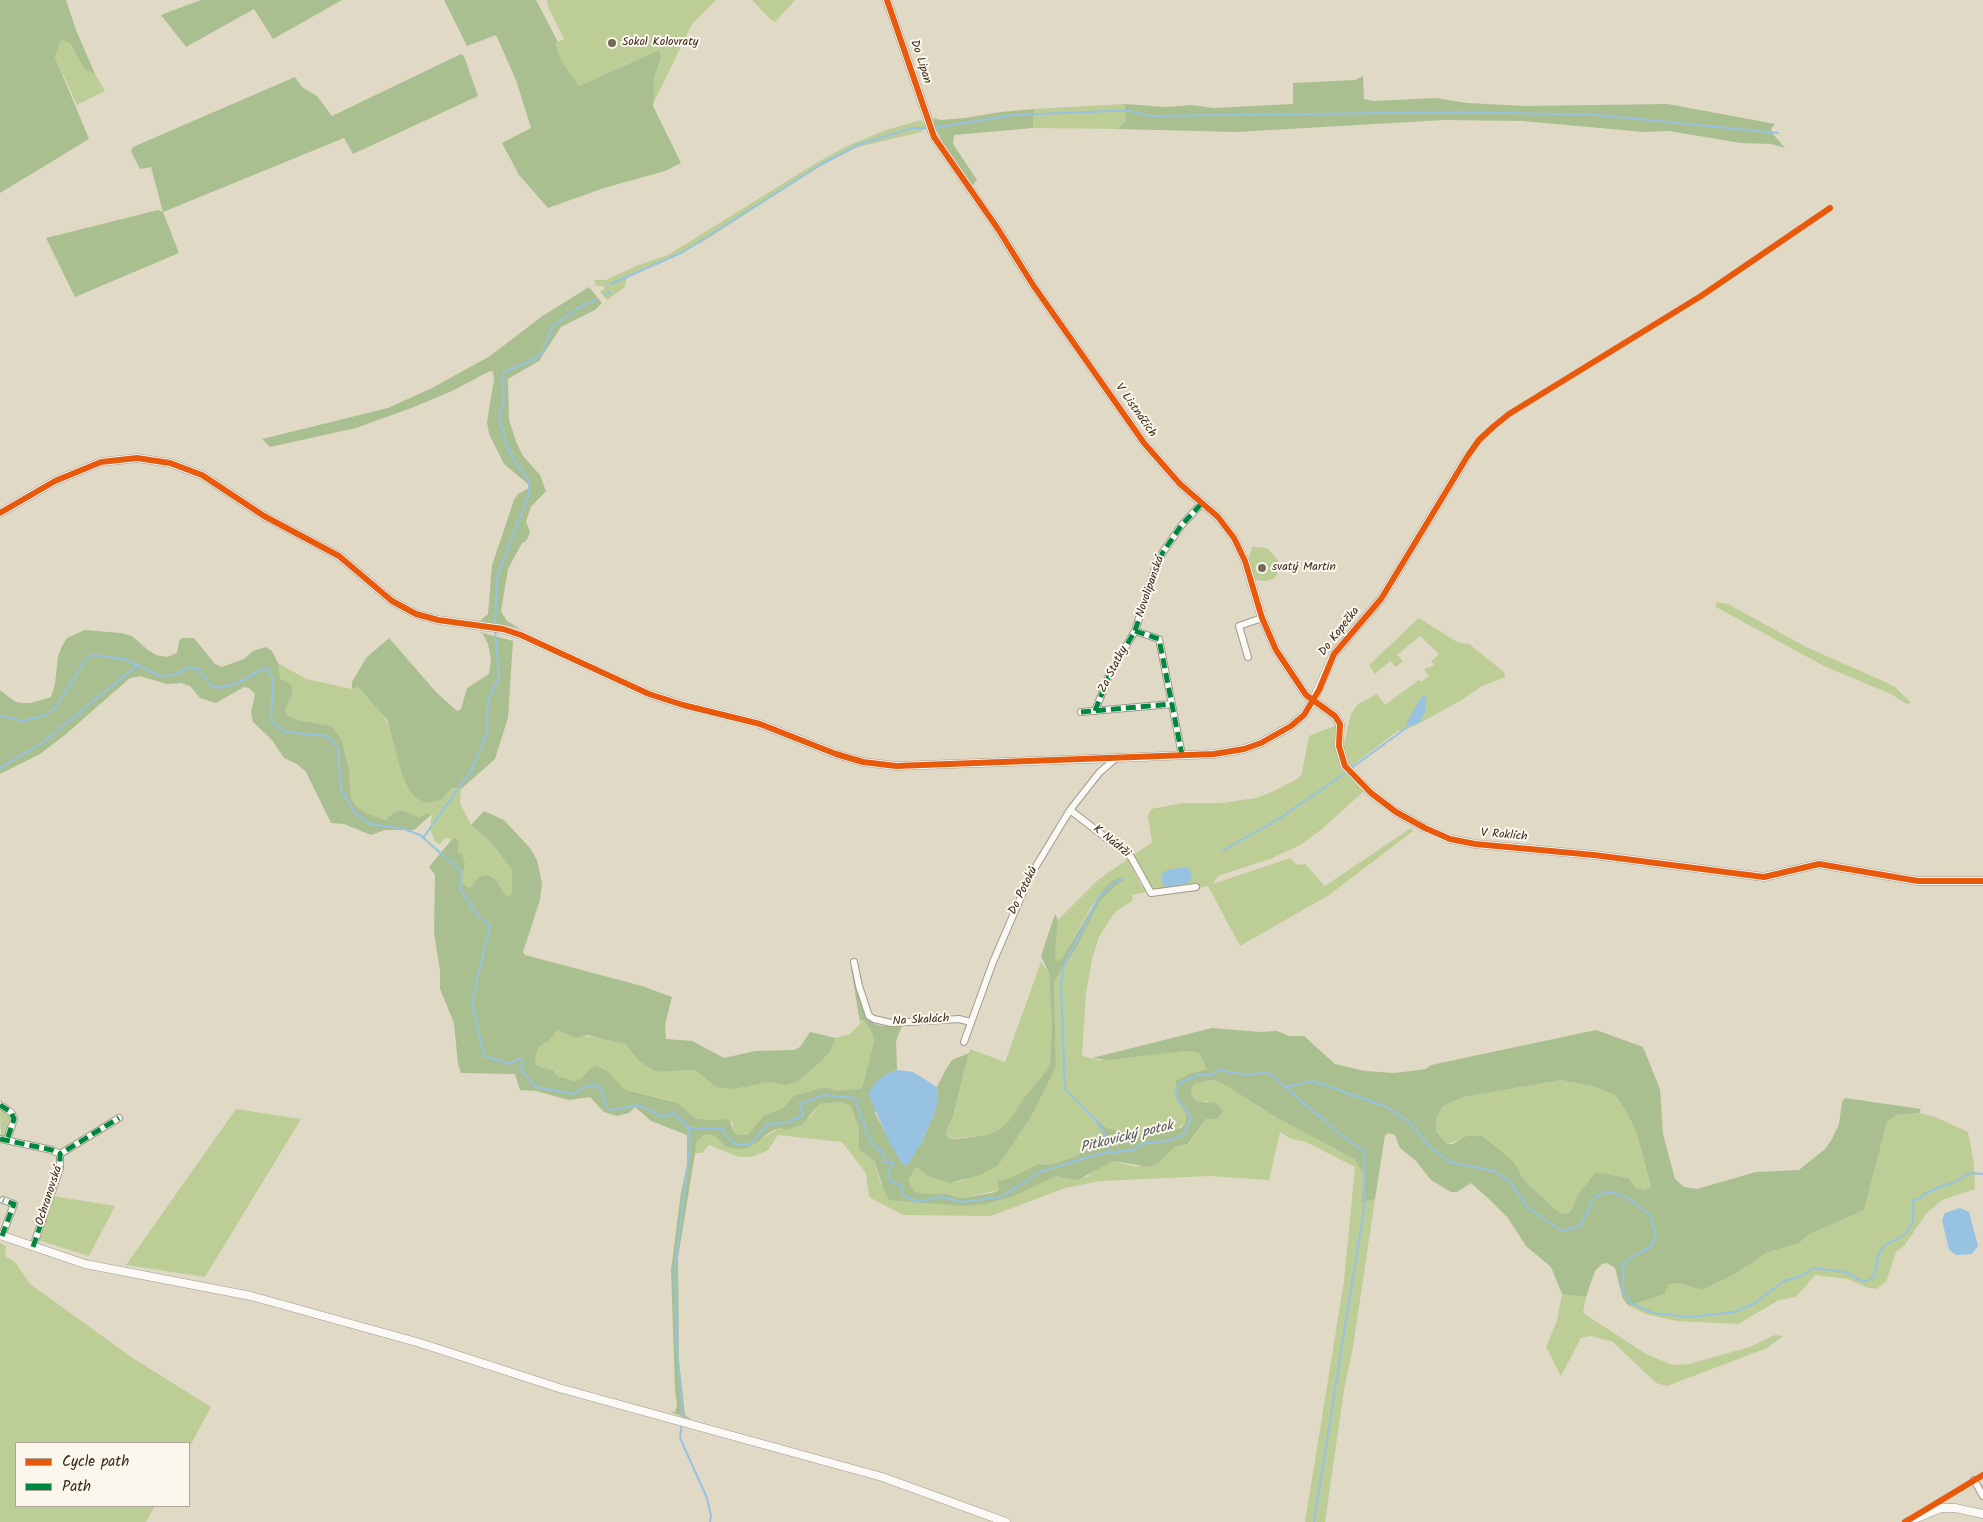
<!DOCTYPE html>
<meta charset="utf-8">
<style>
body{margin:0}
#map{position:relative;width:1983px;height:1522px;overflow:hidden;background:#e0d9c6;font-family:Kalam,sans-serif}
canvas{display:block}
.legend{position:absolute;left:15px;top:1442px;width:175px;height:65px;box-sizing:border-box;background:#fbf7ec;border:1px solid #aea59a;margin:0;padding:6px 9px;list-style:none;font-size:15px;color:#3b2a1e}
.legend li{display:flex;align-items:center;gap:10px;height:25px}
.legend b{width:25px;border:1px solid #aea59a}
</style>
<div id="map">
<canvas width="1983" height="1522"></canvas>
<ul class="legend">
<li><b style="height:6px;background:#e8590c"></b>Cycle path</li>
<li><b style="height:6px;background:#00873e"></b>Path</li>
</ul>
</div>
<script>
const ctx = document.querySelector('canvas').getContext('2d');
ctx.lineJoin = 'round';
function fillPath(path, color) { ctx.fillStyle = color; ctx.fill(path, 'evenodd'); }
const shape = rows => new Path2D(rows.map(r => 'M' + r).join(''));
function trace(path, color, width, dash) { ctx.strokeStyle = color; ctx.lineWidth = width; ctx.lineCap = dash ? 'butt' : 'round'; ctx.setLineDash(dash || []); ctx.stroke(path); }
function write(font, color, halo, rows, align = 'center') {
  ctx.font = font + ' Kalam,sans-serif'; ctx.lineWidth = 4; ctx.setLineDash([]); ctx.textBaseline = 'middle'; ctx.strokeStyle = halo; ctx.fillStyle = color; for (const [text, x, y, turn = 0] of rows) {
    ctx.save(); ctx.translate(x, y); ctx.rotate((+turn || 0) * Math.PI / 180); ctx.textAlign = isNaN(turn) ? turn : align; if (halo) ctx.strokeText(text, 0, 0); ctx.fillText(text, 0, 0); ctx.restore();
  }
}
const green = shape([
 [547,0,716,0,692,24,652,106,654,78,661,58,659,50,579,86,562,62,554,44,564,39,548,7],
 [752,0,795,0,775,22,771,20],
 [61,39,70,43,85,70,95,74,105,91,77,105,55,57],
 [1124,104,1126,120,1117,129,1033,128,1034,109],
 [921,120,925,124,925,129,921,132,858,147,818,167,701,243,627,276,625,287,607,300,600,292,604,289,605,286,597,286,594,280,606,280,636,266,668,255,813,165,845,147,886,130],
 [1252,547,1267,548,1278,560,1278,571,1275,578,1266,581,1254,580,1249,558],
 [1716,602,1728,604,1806,647,1883,681,1895,687,1911,703,1907,704,1891,694,1824,666,1716,607],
 [1419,618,1457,642,1469,644,1504,672,1505,677,1482,686,1460,701,1414,726,1398,731,1350,767,1343,747,1351,714,1358,704,1377,694,1385,705,1419,680,1421,682,1429,676,1424,669,1435,665,1431,662,1439,654,1420,636,1397,655,1403,661,1396,667,1390,661,1375,674,1369,665],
 [278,663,306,679,352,689,358,687,374,703,392,729,402,775,408,788,441,800,452,788,461,789,460,803,471,825,490,841,512,870,512,894,509,896,505,895,496,880,478,877,470,888,460,884,465,862,464,857,458,853,459,840,445,838,440,844,435,842,430,829,432,814,426,813,419,817,401,810,394,812,386,820,368,814,357,807,351,798,349,770,344,747,331,726,298,720,287,715,285,710,293,693,292,687,279,677],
 [1340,724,1340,755,1366,789,1322,829,1300,845,1270,859,1218,876,1213,884,1290,858,1297,865,1305,864,1325,886,1411,828,1413,831,1329,895,1240,946,1208,886,1162,895,1153,889,1134,855,1152,842,1148,816,1151,809,1183,803,1223,803,1256,798,1272,792,1299,778,1302,773,1309,736],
 [1128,859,1140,884,1146,892,1132,895,1133,900,1115,912,1099,937,1092,959,1086,993,1082,1056,1098,1060,1185,1051,1199,1053,1208,1069,1192,1073,1177,1101,1186,1114,1185,1123,1174,1131,1138,1137,1107,1128,1092,1116,1102,1132,1098,1144,1071,1158,1050,1165,1038,1164,1010,1178,998,1181,999,1190,961,1198,946,1194,925,1194,914,1191,907,1180,916,1167,928,1176,958,1182,998,1166,1031,1117,1056,1067,1054,982,1075,950,1099,903,1115,886,1124,880,1120,878,1091,907,1062,958,1058,961,1056,960,1055,953,1058,920,1098,880],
 [1041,962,1049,973,1050,988,1052,1026,1050,1062,1047,1070,1023,1099,1009,1121,997,1131,986,1135,949,1139,946,1133,953,1116,970,1049,1005,1062],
 [864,1020,872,1033,874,1043,862,1088,837,1091,826,1087,795,1095,782,1108,763,1116,748,1135,742,1136,734,1132,732,1122,721,1119,708,1120,695,1118,678,1103,661,1098,582,1078,575,1081,568,1080,557,1076,553,1070,537,1066,535,1060,538,1047,549,1041,558,1030,581,1036,606,1038,625,1044,640,1062,657,1072,690,1070,698,1072,714,1086,735,1089,770,1082,785,1085,830,1052,836,1038,850,1034],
 [1211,1080,1220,1082,1279,1119,1354,1159,1364,1175,1361,1203,1375,1199,1353,1347,1344,1390,1325,1522,1305,1522,1344,1281,1355,1167,1306,1142,1291,1139,1280,1132,1269,1180,1210,1176,1100,1181,1065,1188,991,1216,903,1215,869,1197,866,1173,842,1142,778,1135,768,1150,752,1157,739,1157,709,1145,702,1153,694,1153,698,1138,705,1134,715,1136,726,1147,765,1137,779,1128,787,1130,810,1117,819,1104,841,1102,851,1106,859,1129,859,1150,874,1160,881,1184,947,1205,985,1204,1056,1176,1069,1178,1087,1177,1097,1168,1113,1161,1137,1167,1166,1155,1175,1147,1189,1144,1206,1119,1216,1119,1208,1101,1197,1101,1192,1096,1191,1089,1195,1084],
 [1561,1080,1592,1086,1615,1095,1626,1111,1637,1134,1651,1187,1643,1190,1635,1187,1627,1178,1596,1172,1585,1186,1572,1209,1567,1214,1564,1214,1556,1210,1524,1180,1514,1162,1457,1141,1447,1144,1436,1131,1437,1116,1443,1106,1464,1097],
 [0,1109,7,1114,9,1118,6,1136,1,1137],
 [236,1109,301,1119,205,1277,126,1265],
 [1919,1113,1935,1117,1968,1132,1974,1164,1975,1189,1942,1200,1926,1214,1904,1246,1896,1252,1886,1282,1876,1289,1866,1287,1848,1279,1815,1275,1796,1297,1779,1300,1738,1324,1676,1321,1646,1314,1629,1306,1665,1294,1668,1285,1678,1283,1702,1290,1737,1273,1766,1253,1799,1243,1810,1234,1864,1210,1887,1122,1897,1115],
 [53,1196,115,1206,89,1256,38,1240],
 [0,1243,6,1246,5,1256,16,1263,29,1283,131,1357,211,1407,189,1448,189,1443,16,1443,16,1506,155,1506,146,1522,0,1522],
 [1562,1294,1586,1297,1583,1313,1646,1354,1672,1365,1689,1364,1750,1347,1775,1335,1783,1336,1767,1348,1667,1386,1656,1383,1613,1342,1591,1336,1581,1338,1561,1376,1546,1347,1557,1321]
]);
const forest = shape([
 [0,0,66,0,76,30,95,74,85,70,70,43,61,40,55,57,89,139,0,193],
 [201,0,342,0,273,39,254,9,186,47,161,15],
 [444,0,536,0,558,42,555,44,562,62,579,86,659,50,661,58,654,78,653,106,681,163,665,171,604,188,548,208,519,175,502,143,531,128,516,80,496,35,467,46],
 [461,54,464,56,478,96,353,154,344,138,163,212,179,253,75,297,46,238,158,210,163,212,151,167,140,169,131,151,133,147,295,77,302,87,317,96,332,116],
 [1363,76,1364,99,1374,101,1436,98,1467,103,1525,106,1668,104,1775,124,1771,129,1773,134,1785,148,1771,144,1741,143,1669,131,1644,132,1522,121,1444,120,1237,132,1117,129,1126,120,1124,104,1166,107,1192,105,1213,108,1293,104,1293,83,1355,80],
 [1034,109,1033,128,954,135,953,144,977,180,972,186,945,148,933,122,934,118,941,120,965,118,1001,112],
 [589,287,602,303,595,310,561,327,539,361,508,379,509,420,517,444,523,456,540,475,546,491,531,507,526,522,530,531,528,538,525,542,522,543,508,569,501,611,507,621,519,628,480,621,488,614,492,565,514,500,518,494,529,488,528,484,504,464,489,434,487,422,494,379,493,372,490,371,452,391,414,407,356,428,270,447,262,439,388,408,432,388,490,356,541,317],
 [85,630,121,633,132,636,148,650,156,655,167,657,177,653,179,641,182,638,194,638,215,664,222,667,244,659,253,651,266,647,272,651,278,663,280,679,288,682,292,687,293,693,285,710,287,715,298,720,331,726,342,740,349,770,351,798,357,807,368,814,386,820,394,812,401,810,419,817,426,813,432,814,414,830,385,830,371,835,344,824,331,823,306,772,297,764,284,758,272,740,253,722,251,712,255,694,249,688,244,687,216,703,200,698,190,686,181,683,166,684,140,676,130,678,66,734,40,754,0,774,0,690,14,701,21,703,31,703,51,697,55,684,58,656,62,646,67,638],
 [479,632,513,641,508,718,495,759,461,789,452,788,441,800,426,803,416,798,408,788,402,775,388,721,361,690,358,687,352,689,352,682,366,658,389,638,436,692,457,711,461,709,467,688,489,674,491,660,488,644,483,634],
 [484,811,504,820,530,848,537,860,542,883,540,900,523,952,525,955,642,986,672,997,665,1025,666,1039,692,1041,724,1058,755,1051,794,1050,800,1047,810,1032,836,1038,830,1052,820,1062,797,1082,785,1085,770,1082,735,1089,723,1088,714,1086,698,1072,691,1070,657,1072,640,1062,625,1044,587,1035,576,1038,558,1030,549,1041,538,1047,535,1060,537,1066,553,1070,557,1076,575,1081,582,1078,590,1069,597,1066,608,1072,624,1089,678,1103,695,1118,708,1120,729,1119,734,1132,739,1135,748,1135,763,1116,782,1108,795,1095,826,1087,837,1091,862,1088,874,1042,872,1033,864,1020,860,1022,851,968,874,1024,882,1026,902,1026,896,1041,897,1070,888,1073,875,1113,902,1163,921,1143,933,1117,938,1100,937,1087,945,1071,952,1060,969,1053,953,1116,946,1133,947,1136,949,1139,957,1139,986,1135,997,1131,1009,1121,1023,1099,1047,1070,1050,1062,1052,1026,1049,973,1041,956,1055,914,1058,920,1055,953,1056,960,1058,961,1062,958,1102,891,1112,881,1120,878,1124,880,1115,886,1099,903,1075,950,1054,982,1056,1067,1031,1117,998,1166,980,1175,950,1183,928,1176,916,1167,908,1180,914,1191,924,1194,946,1194,961,1198,992,1193,999,1190,997,1181,1010,1178,1038,1164,1050,1165,1071,1158,1095,1146,1101,1140,1102,1132,1092,1116,1107,1128,1138,1137,1181,1128,1185,1123,1186,1114,1177,1101,1176,1081,1192,1073,1207,1069,1199,1053,1185,1051,1108,1060,1092,1058,1212,1028,1260,1032,1277,1031,1289,1036,1304,1036,1335,1064,1365,1071,1395,1073,1426,1069,1431,1065,1596,1030,1643,1047,1660,1089,1663,1134,1675,1179,1684,1187,1697,1189,1756,1172,1799,1170,1825,1149,1832,1139,1839,1124,1842,1102,1845,1098,1921,1109,1919,1113,1897,1115,1887,1122,1864,1210,1810,1234,1799,1243,1766,1253,1737,1273,1702,1290,1678,1283,1668,1285,1665,1294,1629,1306,1623,1299,1615,1268,1607,1263,1602,1264,1595,1271,1586,1297,1562,1294,1551,1267,1526,1246,1508,1218,1489,1199,1471,1183,1457,1192,1451,1192,1431,1180,1416,1161,1400,1148,1395,1135,1389,1133,1385,1135,1375,1199,1361,1203,1364,1175,1354,1159,1279,1119,1220,1082,1211,1080,1195,1084,1191,1089,1192,1096,1197,1101,1217,1103,1223,1112,1216,1119,1206,1119,1188,1144,1175,1147,1157,1164,1149,1167,1113,1161,1078,1180,1056,1176,1014,1196,985,1204,963,1206,890,1200,886,1196,874,1160,859,1150,859,1129,851,1106,841,1102,819,1104,803,1124,787,1130,779,1128,770,1132,753,1145,743,1149,726,1147,715,1136,705,1134,697,1141,678,1258,679,1361,685,1415,692,1420,668,1411,675,1412,677,1406,675,1389,671,1270,681,1192,687,1166,687,1135,651,1121,635,1107,629,1113,617,1116,604,1112,590,1097,569,1100,536,1091,520,1090,515,1074,461,1073,458,1064,454,1023,440,989,440,971,434,933,435,875,429,867,453,838,459,840,458,853,462,853,465,862,461,884,470,888,478,877,487,875,496,880,505,895,509,896,512,894,512,870,490,841,471,825],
 [1561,1080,1592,1086,1615,1095,1626,1111,1637,1134,1651,1187,1643,1190,1635,1187,1628,1178,1596,1172,1579,1193,1572,1209,1567,1214,1564,1214,1556,1210,1524,1180,1514,1162,1482,1136,1467,1136,1453,1144,1447,1144,1436,1131,1437,1116,1443,1106,1464,1097]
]);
const water = shape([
 [1422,696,1425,696,1426,701,1425,712,1419,723,1409,726,1407,722],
 [1187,867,1192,874,1190,882,1168,888,1163,884,1161,875,1167,870],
 [897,1070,913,1072,937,1087,938,1100,933,1117,921,1143,907,1166,902,1163,891,1145,868,1094,877,1081,888,1073],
 [1960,1208,1969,1212,1978,1246,1972,1254,1956,1255,1949,1250,1942,1220,1945,1213]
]);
const stream = shape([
 [935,128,1013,115,1112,111,1130,111,1151,116,1463,112,1598,115,1778,133],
 [611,284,683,252,822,164,858,145,912,128,926,128],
 [605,295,610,292],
 [495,625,497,577,529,493,529,481,509,452,499,419,504,401,502,380,504,372,535,359,543,352,552,327,578,308,595,300],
 [0,716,23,721,45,715,55,709,86,659,93,655,124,659,160,676,174,675,188,668,198,668,210,685,218,688,235,684,263,669,268,669,273,680,271,721,285,732,327,736,338,748,341,789,354,812,370,824,404,829,420,835,462,872,460,888,464,895,479,917,490,925,472,1002,484,1056,509,1064,520,1058,522,1060,521,1070,536,1087,574,1094,586,1086,596,1085,602,1091,606,1107,611,1110,639,1105,663,1117,674,1113,689,1128,722,1128,725,1135,736,1145,745,1145,752,1143,768,1124,788,1123,803,1115,800,1104,824,1095,855,1098,869,1139,883,1154,885,1163,893,1162,888,1173,890,1181,902,1186,903,1195,917,1202,942,1197,962,1202,1001,1197,1040,1172,1098,1154,1132,1150,1137,1148,1139,1144,1167,1141,1183,1135,1191,1118,1175,1094,1179,1083,1198,1075,1211,1075,1218,1070,1248,1075,1268,1072,1285,1087,1313,1081,1387,1107,1409,1122,1428,1145,1449,1162,1494,1171,1510,1182,1528,1208,1562,1231,1580,1226,1594,1198,1602,1194,1607,1192,1615,1193,1628,1198,1650,1215,1656,1235,1651,1247,1632,1257,1623,1265,1623,1291,1631,1303,1653,1313,1688,1317,1735,1312,1755,1303,1784,1281,1801,1276,1814,1268,1845,1272,1862,1281,1869,1280,1874,1276,1878,1256,1884,1246,1905,1234,1913,1222,1913,1200,1920,1199,1923,1195,1935,1189,1955,1182,1970,1173,1983,1174],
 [0,768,42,743,138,665],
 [1350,769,1409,726],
 [423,838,471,771,487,733,488,701,499,677,495,630],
 [1222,851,1277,820,1347,772],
 [1285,1087,1340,1134,1364,1151,1364,1208,1314,1522],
 [1109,1152,1102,1127,1065,1089,1061,984,1064,965,1099,897,1114,883,1122,879],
 [683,1419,676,1336,675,1267,690,1147,689,1128],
 [682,1423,680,1438,707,1498,711,1516,710,1522]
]);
const minor = shape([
 [1135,631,1159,639,1182,755],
 [1248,657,1239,626,1262,618],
 [1095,711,1110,673,1135,631,1154,571,1163,552,1181,526,1202,503],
 [1081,712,1172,704],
 [1070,810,1131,857,1151,893,1196,887],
 [854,962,859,986,869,1016,874,1019,891,1023,959,1019,971,1022],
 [964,1042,993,962,1030,876,1070,810,1099,773,1116,758],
 [0,1105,11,1112,14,1119,7,1140],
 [0,1139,52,1150,60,1154],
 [2,1236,14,1204,3,1200],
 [33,1247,60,1168,60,1154,119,1118],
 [1974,1480,1983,1496]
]);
const tertiary = shape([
 [887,0,934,137,998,229,1033,285,1144,443,1180,484,1218,517,1234,538,1245,561,1262,618,1276,650,1306,695,1335,716,1340,724,1339,746,1345,766,1371,793,1396,812,1425,828,1450,839,1475,844,1594,855,1764,877,1819,864,1918,881,1983,881],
 [0,513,55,481,101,462,137,458,170,463,202,475,264,516,339,556,392,601,416,614,438,620,503,629,521,635,649,694,683,705,760,724,836,754,863,762,896,766,1116,758,1214,754,1244,749,1261,743,1291,726,1304,715,1313,701,1334,654,1381,599,1467,457],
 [0,1235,85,1264,251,1296,420,1343,559,1388,882,1477,1006,1522],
 [1907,1522,1941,1508,1955,1508,1983,1514]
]);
const quiet = shape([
 [1135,631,1159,639,1182,755],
 [1095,711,1110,673,1135,631,1154,571,1163,552,1181,526,1202,503],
 [1081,712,1172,704],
 [0,1105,11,1112,14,1119,7,1140],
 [0,1139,52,1150,60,1154],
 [2,1236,14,1204,3,1200],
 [33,1247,60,1168,60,1154,119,1118]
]);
const cycleway = shape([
 [887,0,934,137,998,229,1033,285,1144,443,1180,484,1218,517,1234,538,1245,561,1262,618,1276,650,1306,695,1335,716,1340,724,1339,746,1345,766,1371,793,1396,812,1425,828,1450,839,1475,844,1594,855,1764,877,1819,864,1918,881,1983,881],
 [0,513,55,481,101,462,137,458,170,463,202,475,264,516,339,556,392,601,416,614,438,620,503,629,521,635,649,694,683,705,760,724,836,754,863,762,896,766,1214,754,1244,749,1261,743,1291,726,1304,715,1319,690,1334,654,1381,599,1467,457,1479,440,1493,427,1509,414,1701,296,1830,208],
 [1905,1522,1983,1475]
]);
const markers = [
 [612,43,5,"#756759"],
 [1262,568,5,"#756759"]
];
const poiNames = [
 ["Sokol Kolovraty",622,43],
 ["svatý Martin",1272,568]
];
const streetNames = [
 ["Do Lipan",920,62,72],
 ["V Listnáčích",1135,411,55],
 ["Novolipanská",1151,587,-71],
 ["Do Kopečka",1340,632,-52],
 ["Za Statky",1114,670,-63],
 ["V Roklích",1504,836,5],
 ["K Nádrži",1111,842,39],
 ["Do Potoků",1024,891,-64],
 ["Na Skalách",921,1021,-3],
 ["Ochranovská",50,1196,-72]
];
const waterNames = [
 ["Pitkovický potok",1127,1138,-14]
];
fillPath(green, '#bccd96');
fillPath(forest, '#aabf8f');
fillPath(water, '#97c2e1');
trace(stream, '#97c2e1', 2);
trace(minor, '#a19a8e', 8);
trace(tertiary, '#a19a8e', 9);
trace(minor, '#faf9f6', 6);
trace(tertiary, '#faf9f6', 8);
trace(quiet, '#00873e', 5, [10, 5]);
trace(cycleway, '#e8590c', 6);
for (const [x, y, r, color] of markers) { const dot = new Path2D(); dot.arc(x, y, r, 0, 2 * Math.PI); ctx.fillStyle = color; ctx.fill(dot); trace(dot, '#fbf7ec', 2); }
write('12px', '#3b2a1e', '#fbf7ec', poiNames, 'left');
write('12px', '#3b2a1e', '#fbf7ec', streetNames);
write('italic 14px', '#4d555c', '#fbf7ec', waterNames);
</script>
